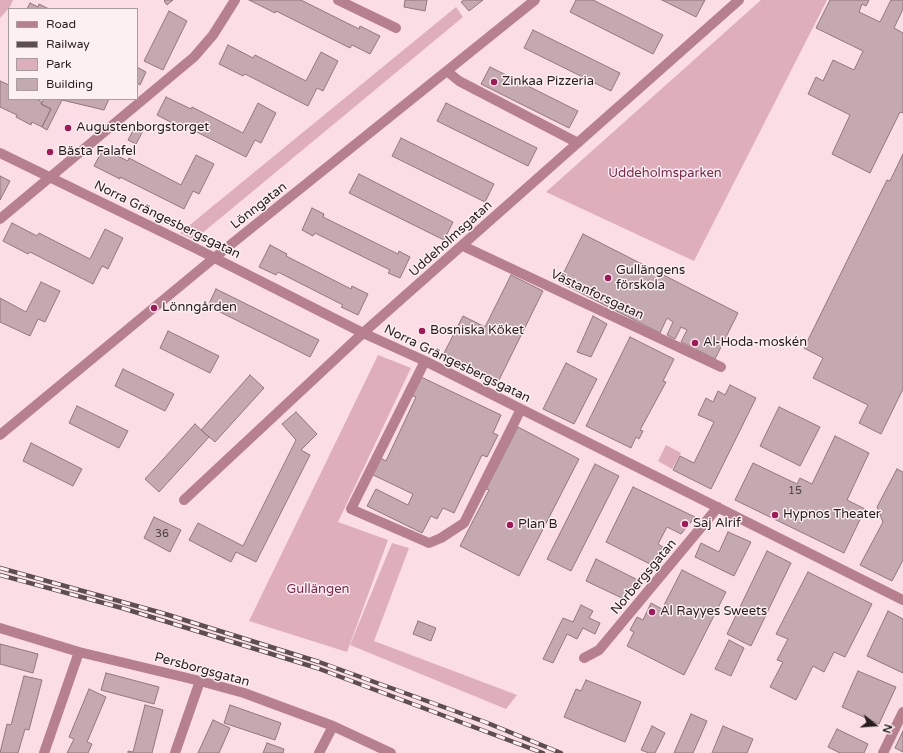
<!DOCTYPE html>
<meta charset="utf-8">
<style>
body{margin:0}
#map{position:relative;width:903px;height:753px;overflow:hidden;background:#fbdee5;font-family:"Varela Round",sans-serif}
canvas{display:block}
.legend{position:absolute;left:8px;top:8px;width:130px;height:92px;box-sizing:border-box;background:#fcf0f3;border:1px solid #a79c9f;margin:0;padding:5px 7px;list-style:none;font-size:12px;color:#281e20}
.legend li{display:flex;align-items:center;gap:8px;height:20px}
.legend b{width:20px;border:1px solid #a79c9f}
.north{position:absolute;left:855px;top:705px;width:40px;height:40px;-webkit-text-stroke:3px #fcf0f3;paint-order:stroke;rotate:107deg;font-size:11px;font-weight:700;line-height:16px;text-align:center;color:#281e20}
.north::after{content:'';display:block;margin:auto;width:14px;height:18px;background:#281e20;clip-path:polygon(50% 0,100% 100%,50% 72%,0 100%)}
</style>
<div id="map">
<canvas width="903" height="753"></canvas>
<ul class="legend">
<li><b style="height:5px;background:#b7808f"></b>Road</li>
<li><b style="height:5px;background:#5d4e51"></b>Railway</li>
<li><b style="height:11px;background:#dfaebb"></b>Park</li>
<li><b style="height:11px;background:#c4a9b0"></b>Building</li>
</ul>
<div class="north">N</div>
</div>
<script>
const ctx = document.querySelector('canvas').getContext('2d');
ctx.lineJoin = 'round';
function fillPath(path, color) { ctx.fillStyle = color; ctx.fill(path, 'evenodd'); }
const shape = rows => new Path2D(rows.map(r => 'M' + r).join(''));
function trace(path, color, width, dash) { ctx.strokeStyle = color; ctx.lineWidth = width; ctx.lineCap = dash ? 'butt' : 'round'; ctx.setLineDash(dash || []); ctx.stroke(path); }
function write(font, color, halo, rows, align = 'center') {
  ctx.font = font + ' "Varela Round",sans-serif'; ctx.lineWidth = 3; ctx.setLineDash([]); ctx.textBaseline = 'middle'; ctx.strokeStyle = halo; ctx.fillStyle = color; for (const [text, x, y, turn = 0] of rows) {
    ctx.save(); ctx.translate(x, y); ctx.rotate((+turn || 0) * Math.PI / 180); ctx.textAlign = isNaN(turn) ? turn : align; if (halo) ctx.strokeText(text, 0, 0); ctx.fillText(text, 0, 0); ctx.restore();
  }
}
const green = shape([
 [0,0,13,0,10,7,0,18],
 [761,0,827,0,694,261,546,192],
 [456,7,463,17,194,240,180,233],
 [378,355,411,368,338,522,388,540,347,652,249,621],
 [666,445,681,453,672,469,658,461],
 [392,543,409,548,374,641,517,695,506,709,350,645]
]);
const building = shape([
 [165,0,173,0,167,5,164,1,165,0],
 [249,0,301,0,359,29,360,26,380,36,370,54,352,45,350,48,276,11,275,13,249,0],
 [405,0,427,0,425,11,404,7,405,0],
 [464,0,483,0,469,11,461,2,464,0],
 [576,0,593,0,663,35,653,54,570,12,576,0],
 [662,0,705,0,696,17,662,0],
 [830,0,869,0,866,6,862,4,859,12,880,22,891,0,903,0,903,9,894,28,903,33,903,113,900,112,870,173,832,154,850,115,808,94,816,77,823,81,833,60,854,70,863,51,816,28,830,0],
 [30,3,38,7,39,4,49,9,27,9,30,3],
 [169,11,187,21,163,70,144,61,169,11],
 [533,30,620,73,611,91,524,48,533,30],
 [228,45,253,58,255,55,306,81,321,52,338,61,323,91,317,88,308,106,245,74,243,76,219,64,228,45],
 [137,67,146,72,140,85,137,83,137,67],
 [490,67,578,111,569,128,481,84,490,67],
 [0,81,9,85,9,99,37,99,42,102,41,104,51,109,42,127,32,122,31,125,16,117,17,115,0,107,0,81],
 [166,97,191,109,192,107,243,133,258,103,276,113,261,143,255,140,246,157,183,125,182,128,157,115,166,97],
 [44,99,109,99,104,110,62,100,47,130,42,127,51,109,41,104,44,99],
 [446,103,537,148,528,166,437,121,446,103],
 [136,125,144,129,136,144,128,140,136,125],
 [401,138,494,184,485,202,392,156,401,138],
 [103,149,128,161,129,158,181,185,196,155,214,164,199,194,193,191,184,209,120,177,120,179,94,166,103,149],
 [903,154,903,389,881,434,859,423,868,405,813,378,823,358,804,348,887,180,890,181,903,154],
 [359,174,453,222,444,240,349,193,359,174],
 [0,176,10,181,0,200,0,176],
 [312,208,324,214,323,217,398,254,399,251,410,257,400,278,388,273,390,270,315,233,313,236,302,230,312,208],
 [12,223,37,236,39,233,90,259,105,229,123,238,108,269,102,266,93,284,30,252,28,254,3,241,12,223],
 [583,234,738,313,715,359,681,342,687,330,681,327,675,339,667,335,673,322,667,318,660,333,559,282,583,234],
 [270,245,287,254,286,256,351,289,352,286,368,294,358,315,341,307,343,305,278,272,276,275,259,267,270,245],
 [511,275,543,291,497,384,442,357,463,316,485,327,511,275],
 [41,282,60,291,45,322,38,319,30,336,0,322,0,298,26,312,41,282],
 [216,289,319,340,310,357,208,306,216,289],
 [593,316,607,324,591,357,577,352,593,316],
 [168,331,219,356,210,373,160,348,168,331],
 [630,337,674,359,663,381,666,382,640,430,643,431,639,439,636,437,631,448,586,426,630,337],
 [566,363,597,379,574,424,543,409,566,363],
 [123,369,174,394,165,411,115,386,123,369],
 [250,375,264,388,215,442,201,430,250,375],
 [419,376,501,415,493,433,498,435,487,457,482,455,454,513,443,508,437,519,431,516,422,533,367,506,376,489,408,505,413,494,371,474,379,457,386,461,416,397,410,395,419,376],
 [730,385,756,398,711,489,673,470,680,456,694,463,714,422,698,415,706,398,713,402,718,391,725,395,730,385],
 [77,406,128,431,119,448,69,423,77,406],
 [779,407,820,427,800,466,760,446,779,407],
 [296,412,317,434,301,450,310,455,256,562,236,552,231,562,189,540,198,523,243,546,296,440,282,424,296,412],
 [195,424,209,437,159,492,145,479,195,424],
 [518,427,579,459,519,576,460,546,489,490,486,489,518,427],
 [835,436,869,453,847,500,865,509,844,553,735,500,753,463,797,484,800,478,812,484,835,436],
 [31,443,82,469,73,486,23,461,31,443],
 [595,464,619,476,571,571,547,559,595,464],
 [897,469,903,472,903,560,892,581,860,565,883,522,877,507,897,469],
 [633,487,695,517,681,534,667,527,658,544,663,547,650,564,606,542,633,487],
 [154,517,181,530,170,552,144,538,154,517],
 [728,532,751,542,734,576,695,557,701,543,719,552,728,532],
 [767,551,791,563,751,646,727,634,767,551],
 [596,559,640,581,624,599,586,581,596,559],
 [682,570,726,592,684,675,627,646,634,632,630,630,637,617,643,620,651,603,662,609,682,570],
 [808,572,872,604,845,657,834,652,824,672,813,666,796,700,770,687,783,662,777,660,788,639,776,634,808,572],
 [581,605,593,611,589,618,600,623,595,634,583,628,577,639,567,634,553,663,543,659,563,618,573,622,581,605],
 [888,611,903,619,903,673,867,656,888,611],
 [418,621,436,628,431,641,413,634,418,621],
 [729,640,744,648,731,676,715,669,729,640],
 [0,644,38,654,33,673,0,664,0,644],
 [858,671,896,687,879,724,842,707,858,671],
 [106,673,159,687,154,704,101,690,106,673],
 [24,676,42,680,29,730,25,729,18,753,0,753,7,724,11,725,24,676],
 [586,680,641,702,625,742,564,717,576,689,581,691,586,680],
 [89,689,106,697,87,742,92,744,88,753,67,753,74,739,69,737,89,689],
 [145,705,163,710,152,753,128,753,128,751,133,752,145,705],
 [230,705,281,723,275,740,224,723,230,705],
 [691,714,707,721,693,753,674,753,691,714],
 [213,720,230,728,219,753,198,753,213,720],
 [652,726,665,733,655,753,649,753,641,750,652,726],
 [723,726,753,739,747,753,712,753,723,726],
 [837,729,868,744,864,753,840,753,828,747,837,729],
 [903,731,903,752,895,748,903,731],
 [267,743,284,749,283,753,263,753,267,743]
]);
const minor = shape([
 [338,0,396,28],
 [448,72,459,81,578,143],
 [0,153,195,248,363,333,425,361,903,600],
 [0,219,194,57,213,35,235,0],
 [463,246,721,367],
 [425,361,351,509,429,543,441,538,464,523,521,409],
 [0,435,214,258,535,0],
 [184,500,363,333,739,0],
 [0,628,79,652,200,681,244,693,333,726,391,753],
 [584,658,599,650,718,507],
 [44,753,79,652],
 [175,753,200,681],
 [319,753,333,726],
 [883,753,903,712]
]);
const rail = shape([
 [0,568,162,613,319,662,485,722,561,753],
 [0,575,122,608,317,668,543,753]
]);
const markers = [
 [494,82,4,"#a61658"],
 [68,128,4,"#a61658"],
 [50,152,4,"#a61658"],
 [608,278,4,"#a61658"],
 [154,308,4,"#a61658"],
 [422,331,4,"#a61658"],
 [695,343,4,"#a61658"],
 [775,515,4,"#a61658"],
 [685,524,4,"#a61658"],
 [510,525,4,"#a61658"],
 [652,612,4,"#a61658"]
];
const numberNames = [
 ["15",795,491],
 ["36",162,534]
];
const poiNames = [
 ["Zinkaa Pizzeria",502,82],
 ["Augustenborgstorget",76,128],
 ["Bästa Falafel",58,152],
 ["Gullängens",616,271],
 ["förskola",616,286],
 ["Lönngården",162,308],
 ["Bosniska Köket",430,331],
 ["Al-Hoda-moskén",703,343],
 ["Hypnos Theater",783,515],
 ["Saj Alrif",693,524],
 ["Plan B",518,525],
 ["Al Rayyes Sweets",660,612]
];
const parkNames = [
 ["Uddeholmsparken",665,174],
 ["Gullängen",318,590]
];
const streetNames = [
 ["Lönngatan",259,206,-38],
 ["Norra Grängesbergsgatan",167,220,26],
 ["Uddeholmsgatan",451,239,-42],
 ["Västanforsgatan",597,295,25],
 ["Norra Grängesbergsgatan",457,364,26],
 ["Norbergsgatan",644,577,-50],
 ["Persborgsgatan",202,670,15]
];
fillPath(green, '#dfaebb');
fillPath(building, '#c4a9b0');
trace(building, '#91777e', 1);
trace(minor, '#b7808f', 10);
trace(rail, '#5d4e51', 4.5);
trace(rail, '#fcf0f3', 3, [9]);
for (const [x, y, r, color] of markers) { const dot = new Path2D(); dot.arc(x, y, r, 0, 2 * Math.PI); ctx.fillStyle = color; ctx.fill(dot); trace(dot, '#fcf0f3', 1.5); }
write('11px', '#4f4144', null, numberNames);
write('13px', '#281e20', '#fcf0f3', poiNames, 'left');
write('13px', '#81274a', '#fcf0f3', parkNames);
write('13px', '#281e20', '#fcf0f3', streetNames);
</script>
